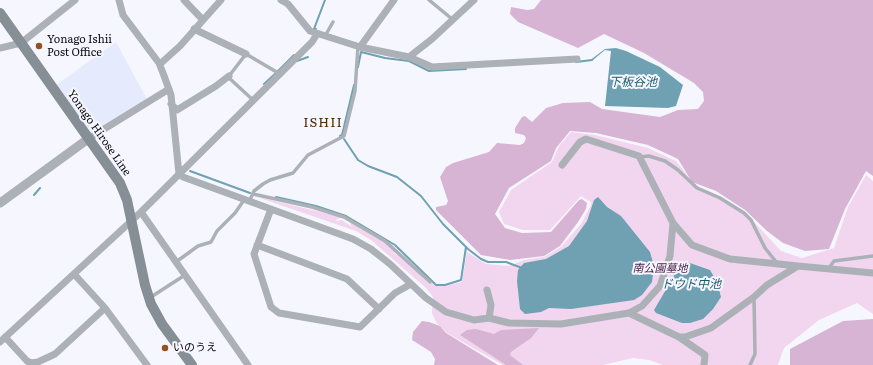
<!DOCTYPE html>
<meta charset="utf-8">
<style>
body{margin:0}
canvas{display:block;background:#f6f7fe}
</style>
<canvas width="873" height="365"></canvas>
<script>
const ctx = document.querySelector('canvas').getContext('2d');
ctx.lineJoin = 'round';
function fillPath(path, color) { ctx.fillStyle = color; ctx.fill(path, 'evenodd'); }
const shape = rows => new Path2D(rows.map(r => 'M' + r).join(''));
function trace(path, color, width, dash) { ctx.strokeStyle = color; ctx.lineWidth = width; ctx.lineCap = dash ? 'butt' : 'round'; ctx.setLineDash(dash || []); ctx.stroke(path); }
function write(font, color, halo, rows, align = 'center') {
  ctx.font = font + ' Literata,"Noto Sans JP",serif'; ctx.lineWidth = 4; ctx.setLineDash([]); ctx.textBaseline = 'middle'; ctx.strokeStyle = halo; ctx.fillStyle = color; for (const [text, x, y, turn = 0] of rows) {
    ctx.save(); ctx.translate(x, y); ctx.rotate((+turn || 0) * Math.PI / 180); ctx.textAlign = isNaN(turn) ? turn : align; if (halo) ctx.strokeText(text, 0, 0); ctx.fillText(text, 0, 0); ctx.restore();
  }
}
const built = shape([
 [116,42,147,99,92,136,56,85]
]);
const green = shape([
 [571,132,595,135,648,148,676,161,695,185,720,196,744,211,781,251,802,258,834,248,848,207,866,175,873,181,873,314,857,303,819,320,784,348,778,365,663,365,649,360,633,358,603,365,503,365,447,333,436,322,432,313,433,297,426,288,371,240,356,231,254,196,341,217,335,221,342,220,352,227,349,222,385,243,398,254,390,252,400,256,429,284,431,282,435,286,446,286,462,282,467,252,486,264,509,266,524,260,544,257,561,247,581,224,591,205,591,202,581,196,550,230,523,230,504,224,499,212,511,190,552,162,559,146]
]);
const forest = shape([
 [541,0,873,0,873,176,866,171,845,209,829,249,805,251,783,243,767,231,745,210,716,191,692,182,678,159,648,145,596,133,570,131,556,148,551,161,509,188,495,214,505,228,522,233,551,232,579,200,582,199,587,203,586,209,578,222,560,246,544,256,510,260,481,255,436,210,436,207,446,205,448,201,440,177,446,167,453,163,489,152,497,143,520,145,524,143,526,138,524,135,515,133,515,128,522,117,525,116,532,122,546,108,563,103,590,102,602,109,660,117,678,110,698,109,704,101,703,92,694,83,644,53,604,34,578,48,518,22,510,14,511,7,527,10,534,9],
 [873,319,873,365,790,365,790,349,843,321],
 [422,321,429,322,440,326,446,333,498,365,434,365,435,359,431,352,412,340,413,332],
 [539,328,531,338,511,352,510,355,523,365,506,365,460,335,467,330,476,329,494,334,501,330]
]);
const water = shape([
 [616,48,626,51,660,67,683,85,676,106,668,108,605,106,611,51,605,50,593,60,589,61,605,49],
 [598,197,607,207,621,216,650,252,654,266,652,282,642,295,634,300,571,309,549,308,541,312,525,314,520,309,517,281,518,270,524,263,546,259,569,246,587,221,594,200],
 [687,262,710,270,717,282,721,297,713,309,703,319,690,323,682,323,656,313,654,310,681,264]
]);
const stream = shape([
 [316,29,314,29,325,0],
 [297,61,308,57],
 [576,62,592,60],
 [358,67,361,52,385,58,409,61,429,71,466,69],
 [278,71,294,55],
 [264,84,276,73],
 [340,136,342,135,354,85],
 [344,139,358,160,368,166,397,177,421,196,443,224,468,249,481,259,488,262,506,262,522,268],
 [190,171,250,193],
 [34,195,40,188],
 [276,197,316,206,346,216,395,245,436,285,445,285,461,280,466,247]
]);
const service = shape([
 [429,0,452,19],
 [325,36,333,22],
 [229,76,246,54,280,74],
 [228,77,253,100],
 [639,157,649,156,665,161,678,170,697,188,720,198,744,213,751,220,765,248,777,263],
 [253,194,312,207,344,217,385,241,430,282],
 [249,202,254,191,263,184,270,180,293,173,308,155,344,136,355,91,358,46],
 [176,262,198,246,211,242,217,231,235,213,244,200],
 [829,268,834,261,873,256],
 [151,297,185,275],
 [750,365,755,354,754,297]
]);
const minor = shape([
 [119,0,123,15,159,63,163,73,171,95,179,174,183,177,353,239,371,249,390,264,426,298,446,312,474,320,489,318,509,323,561,324,629,313,642,306,660,286,670,256,673,223],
 [184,0,202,19],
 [281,0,288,4,310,31,360,47,409,57,432,39,474,0],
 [194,29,246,54],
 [360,47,394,0],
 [0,48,21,43,75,0],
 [409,57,432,67,577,59],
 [160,64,180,46,221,0],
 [171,104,177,110,216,86,229,76],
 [88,139,169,89],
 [562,165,580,142,586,139,639,156,673,223,692,245,730,259,798,266],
 [271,209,254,254,271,307,279,313,360,327,395,293,411,284],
 [141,212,248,365],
 [257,245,347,279,379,309],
 [74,274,105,308,147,365],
 [487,290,491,305,489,318],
 [629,313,679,337,685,337,711,328,754,297,767,285,798,266,873,273],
 [5,337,27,361,31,363,38,362,55,354,105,308],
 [679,337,705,355,704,365],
 [0,342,141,212,312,42,317,34]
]);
const tertiary = shape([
 [0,203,88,139]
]);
const secondary = shape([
 [0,13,120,183,127,200,145,285,151,304,162,324,192,365]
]);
const markers = [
 [39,46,4,"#935021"],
 [165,348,4,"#935021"]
];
const poiNames = [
 ["Yonago Ishii",47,40],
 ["Post Office",47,53],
 ["いのうえ",173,348]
];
const streetNames = [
 ["Yonago Hirose Line",99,133,55]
];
const parkNames = [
 ["南公園墓地",660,269]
];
const waterNames = [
 ["下板谷池",633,82],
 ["ドウド中池",691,284]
];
const quarterNames = [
 ["ISHII",323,123]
];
fillPath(built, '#e5eafd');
fillPath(green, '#f2d5ef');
fillPath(forest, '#d7b4d3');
fillPath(water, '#6fa1b2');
trace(stream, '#6fa1b2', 2);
trace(service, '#abb1b6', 3.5);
trace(minor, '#abb1b6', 7);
trace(tertiary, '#abb1b6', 9);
trace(secondary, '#868e96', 10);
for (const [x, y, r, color] of markers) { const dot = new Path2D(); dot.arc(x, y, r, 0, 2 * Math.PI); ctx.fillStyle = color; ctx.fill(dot); trace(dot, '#f6f7fe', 1.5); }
write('11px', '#0a0b10', '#f6f7fe', poiNames, 'left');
write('11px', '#0a0b10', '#f6f7fe', streetNames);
write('italic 11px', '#4d214a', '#f6f7fe', parkNames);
write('italic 12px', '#185c6e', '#f6f7fe', waterNames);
ctx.letterSpacing = '1px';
write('13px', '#542705', '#f6f7fe', quarterNames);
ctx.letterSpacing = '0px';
</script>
